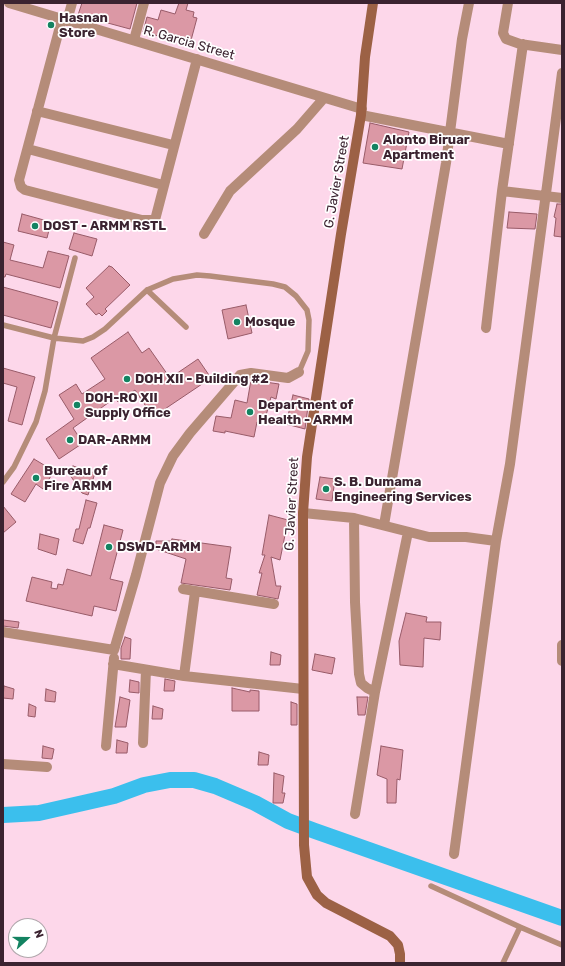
<!DOCTYPE html>
<style>
body{margin:0}
#map{position:relative;width:565px;height:966px;overflow:hidden;background:#fdd7ea;font-family:Rubik,sans-serif}
canvas{display:block}
.frame{position:absolute;inset:0;border:4px solid #3b2330;pointer-events:none}
.north{position:absolute;left:8px;top:918px;width:40px;height:40px;box-sizing:border-box;background:#fff;border:1px solid #b1a7ac;border-radius:50%;rotate:69deg;font-size:11px;font-weight:700;line-height:16px;text-align:center;color:#3b2330}
.north::after{content:'';display:block;margin:auto;width:14px;height:18px;background:#138361;clip-path:polygon(50% 0,100% 100%,50% 72%,0 100%)}
</style>
<div id="map">
<canvas width="565" height="966"></canvas>
<div class="frame"></div>
<div class="north">N</div>
</div>
<script>
const ctx = document.querySelector('canvas').getContext('2d');
ctx.lineJoin = 'round';
const shape = rows => new Path2D(rows.map(r => 'M' + r).join(''));
function trace(path, color, width, dash) { ctx.strokeStyle = color; ctx.lineWidth = width; ctx.lineCap = dash ? 'butt' : 'round'; ctx.setLineDash(dash || []); ctx.stroke(path); }
function fillPath(path, color) { ctx.fillStyle = color; ctx.fill(path, 'evenodd'); }
function write(font, color, halo, rows, align = 'center') {
  ctx.font = font + ' Rubik,sans-serif'; ctx.lineWidth = 3.5; ctx.setLineDash([]); ctx.textBaseline = 'middle'; ctx.strokeStyle = halo; ctx.fillStyle = color; for (const [text, x, y, turn = 0] of rows) {
    ctx.save(); ctx.translate(x, y); ctx.rotate((+turn || 0) * Math.PI / 180); ctx.textAlign = isNaN(turn) ? turn : align; if (halo) ctx.strokeText(text, 0, 0); ctx.fillText(text, 0, 0); ctx.restore();
  }
}
const river = shape([
 [3,815,39,813,114,796,144,785,170,780,194,780,215,786,255,803,288,821,315,831,562,918]
]);
const building = shape([
 [82,3,137,3,130,29,78,15,82,3],
 [179,3,188,3,186,10,194,12,193,17,197,18,190,44,143,32,147,17,158,20,161,10,175,14,179,3],
 [370,123,409,132,402,169,363,163,370,123],
 [557,204,562,204,562,237,554,236,556,218,554,217,557,204],
 [509,212,537,214,535,229,507,228,509,212],
 [22,214,51,222,47,238,18,231,22,214],
 [74,233,97,239,92,256,69,249,74,233],
 [3,242,14,245,10,260,43,268,48,251,69,256,60,288,6,274,5,277,3,277,3,242],
 [109,266,112,267,130,285,105,309,107,311,102,316,99,313,96,315,86,304,94,297,86,288,109,266],
 [3,287,58,302,51,328,3,315,3,287],
 [246,305,252,333,228,339,222,310,246,305],
 [128,332,142,353,149,348,170,378,198,359,211,378,153,417,135,390,118,402,115,398,73,428,83,443,59,459,46,439,74,419,59,395,76,384,82,394,105,379,91,358,128,332],
 [3,368,35,377,22,425,8,421,17,387,3,383,3,368],
 [251,380,279,384,276,399,271,397,264,423,257,422,254,437,225,431,225,433,213,431,216,416,231,418,235,400,247,403,251,380],
 [293,395,309,399,305,429,286,424,293,395],
 [34,459,54,471,43,489,36,484,25,502,11,494,34,459],
 [73,466,95,473,88,495,82,493,70,475,73,466],
 [320,477,335,479,332,501,316,499,320,477],
 [86,500,97,503,90,528,88,528,83,544,73,541,76,529,79,529,86,500],
 [3,506,16,522,3,533,3,506],
 [269,515,288,520,280,560,271,557,276,586,281,586,278,599,257,595,262,573,259,573,265,555,262,555,269,515],
 [104,525,123,530,110,579,123,582,116,611,94,606,92,616,26,601,32,577,52,582,51,588,57,589,58,584,63,585,67,569,91,576,104,525],
 [40,534,59,539,56,555,38,549,40,534],
 [172,539,231,547,226,578,232,579,230,590,181,583,186,559,156,549,156,541,171,541,172,539],
 [406,613,427,617,426,622,441,622,440,640,424,638,423,667,400,665,399,641,406,613],
 [3,620,19,622,18,628,3,626,3,620],
 [125,637,131,639,130,659,121,659,121,648,125,637],
 [271,652,281,655,280,665,270,665,271,652],
 [315,654,335,658,332,674,312,670,315,654],
 [165,679,175,681,174,691,164,691,165,679],
 [130,680,139,682,139,693,129,692,130,680],
 [4,686,14,689,13,699,3,698,4,686],
 [232,688,250,692,250,690,259,691,259,711,232,711,232,688],
 [46,689,56,692,55,702,45,701,46,689],
 [120,697,130,700,126,727,115,727,120,697],
 [357,697,368,697,365,715,358,715,357,697],
 [291,702,297,704,297,725,291,725,291,702],
 [29,704,36,707,35,717,28,716,29,704],
 [153,706,163,709,162,719,152,719,153,706],
 [117,740,128,743,127,753,116,753,117,740],
 [43,746,54,749,52,759,42,758,43,746],
 [381,746,403,750,400,780,397,779,396,803,387,803,387,779,377,775,381,746],
 [259,752,269,755,268,765,258,765,259,752],
 [274,773,284,776,282,793,285,793,283,803,273,803,274,773]
]);
const lane = shape([
 [147,290,186,327],
 [3,325,54,338,83,341,93,337,105,329,147,290,173,279,197,275,210,276,273,284,285,287,296,296,307,310,309,320,308,351,299,372],
 [3,482,14,467,36,422,45,391,54,338,75,258],
 [431,886,520,927,562,945],
 [503,963,520,927]
]);
const street = shape([
 [9,3,362,109],
 [508,3,503,33,506,39,520,44,562,50],
 [62,19,19,180,21,187,25,190,142,220,155,220,197,59],
 [67,21,72,3],
 [134,40,144,3],
 [37,111,173,145],
 [361,115,509,144],
 [28,149,163,185],
 [502,191,562,198],
 [204,234,230,191,297,129,324,98],
 [486,328,502,191,523,44],
 [303,513,354,518,429,537,466,537,496,541],
 [354,518,355,602,359,674,361,683,367,688,375,692],
 [384,525,446,163,462,39,469,3],
 [183,589,274,604],
 [3,632,114,650,136,575,160,483,173,456,190,433,240,375,251,373,288,378,299,372],
 [562,645,562,661],
 [113,664,184,676,303,689],
 [184,676,195,592],
 [143,743,146,670],
 [106,746,114,658],
 [3,764,47,767],
 [355,814,375,692,408,532],
 [454,854,496,541,510,464,562,73]
]);
const secondary = shape([
 [373,3,365,57,361,115,341,234,307,457,303,513,304,845,307,877,317,895,326,903,390,936,398,945,400,954,400,963]
]);
const markers = [
 [51,25,4,"#138361"],
 [375,147,4,"#138361"],
 [35,226,4,"#138361"],
 [237,322,4,"#138361"],
 [127,379,4,"#138361"],
 [77,405,4,"#138361"],
 [250,412,4,"#138361"],
 [70,440,4,"#138361"],
 [36,478,4,"#138361"],
 [326,489,4,"#138361"],
 [109,547,4,"#138361"]
];
const poiNames = [
 ["Hasnan",59,18],
 ["Store",59,33],
 ["Alonto Biruar",383,140],
 ["Apartment",383,155],
 ["DOST - ARMM RSTL",43,226],
 ["Mosque",245,322],
 ["DOH XII - Building #2",135,379],
 ["DOH-RO XII",85,398],
 ["Supply Office",85,413],
 ["Department of",258,405],
 ["Health - ARMM",258,420],
 ["DAR-ARMM",78,440],
 ["Bureau of",44,471],
 ["Fire ARMM",44,486],
 ["S. B. Dumama",334,482],
 ["Engineering Services",334,497],
 ["DSWD-ARMM",117,547]
];
const streetNames = [
 ["R. Garcia Street",189,43,16],
 ["G. Javier Street",337,182,-80],
 ["G. Javier Street",292,504,-87]
];
trace(river, '#3bbfed', 16);
fillPath(building, '#db98a5');
trace(building, '#985b68', 1);
trace(lane, '#b58c79', 5.5);
trace(street, '#b58c79', 10);
trace(secondary, '#9c6145', 10);
for (const [x, y, r, color] of markers) { const dot = new Path2D(); dot.arc(x, y, r, 0, 2 * Math.PI); ctx.fillStyle = color; ctx.fill(dot); trace(dot, '#fff', 1.5); }
write('bold 13px', '#3b2330', '#fff', poiNames, 'left');
write('13px', '#3b2330', '#fff', streetNames);
</script>
